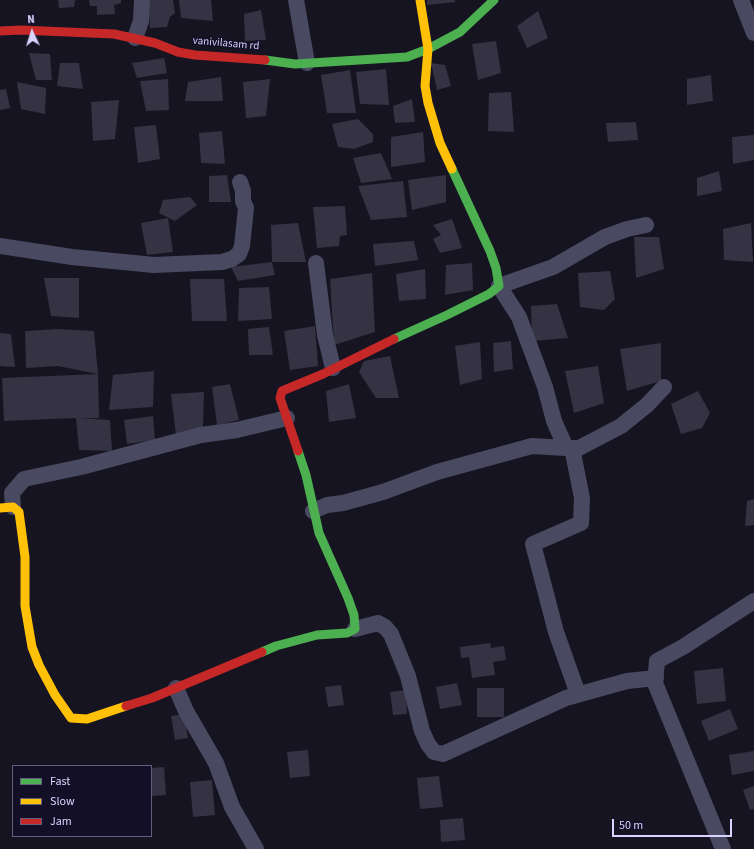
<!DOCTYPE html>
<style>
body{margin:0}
#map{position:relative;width:754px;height:849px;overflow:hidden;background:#161421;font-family:"Source Sans 3",sans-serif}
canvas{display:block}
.legend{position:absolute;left:12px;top:765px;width:140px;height:72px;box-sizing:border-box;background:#130f26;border:1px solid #625e7d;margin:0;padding:5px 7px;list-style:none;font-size:12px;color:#d9d4ff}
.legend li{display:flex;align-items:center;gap:8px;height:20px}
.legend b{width:20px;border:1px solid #625e7d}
.north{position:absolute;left:12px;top:12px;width:40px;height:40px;-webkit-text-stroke:3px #130f26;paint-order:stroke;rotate:356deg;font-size:11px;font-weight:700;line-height:16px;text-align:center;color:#d9d4ff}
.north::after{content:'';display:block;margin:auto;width:14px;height:18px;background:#d9d4ff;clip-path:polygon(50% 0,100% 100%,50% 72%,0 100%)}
.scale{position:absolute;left:612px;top:819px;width:120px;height:18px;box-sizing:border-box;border:2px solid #d9d4ff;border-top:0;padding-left:5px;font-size:12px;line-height:14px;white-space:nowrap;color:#d9d4ff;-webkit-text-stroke:3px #130f26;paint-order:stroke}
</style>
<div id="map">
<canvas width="754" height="849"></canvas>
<ul class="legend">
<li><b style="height:5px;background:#4caf50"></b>Fast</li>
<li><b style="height:5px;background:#ffc107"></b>Slow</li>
<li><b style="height:5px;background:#c62828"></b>Jam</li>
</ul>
<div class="north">N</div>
<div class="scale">50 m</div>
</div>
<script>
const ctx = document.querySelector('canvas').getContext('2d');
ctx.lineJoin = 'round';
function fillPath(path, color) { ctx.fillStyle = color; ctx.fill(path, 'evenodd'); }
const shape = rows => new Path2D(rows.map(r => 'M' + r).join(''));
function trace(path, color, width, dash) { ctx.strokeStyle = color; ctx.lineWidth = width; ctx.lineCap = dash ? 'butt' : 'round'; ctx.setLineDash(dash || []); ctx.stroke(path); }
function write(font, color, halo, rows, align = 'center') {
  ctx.font = font + ' "Source Sans 3",sans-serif'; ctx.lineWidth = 3; ctx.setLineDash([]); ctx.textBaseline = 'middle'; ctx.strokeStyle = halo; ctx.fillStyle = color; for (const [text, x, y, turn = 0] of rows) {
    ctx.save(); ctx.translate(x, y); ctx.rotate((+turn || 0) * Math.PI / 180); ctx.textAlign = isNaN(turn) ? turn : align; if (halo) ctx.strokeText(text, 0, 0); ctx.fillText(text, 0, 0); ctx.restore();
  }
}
const building = shape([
 [58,0,75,0,74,7,59,8],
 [89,0,121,0,121,3,114,5,115,14,97,15,97,6,90,6],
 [148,0,173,0,175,13,170,17,167,27,150,28],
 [179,0,211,0,213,21,181,18],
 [427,0,455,0,455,2,427,5],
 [261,10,266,40,245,41,244,14],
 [538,11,548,38,527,48,517,26],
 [496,41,501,73,478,80,472,44],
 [29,53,50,54,52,80,36,80],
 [164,58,167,73,137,78,132,63],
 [60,63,79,63,83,89,57,86],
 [431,63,445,65,451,86,437,90],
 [386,69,389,105,360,104,356,72],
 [350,70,356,113,327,113,321,75],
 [711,75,713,101,687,105,687,79],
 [221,77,223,101,185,101,188,82],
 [168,79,169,110,146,111,140,81],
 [270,79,266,116,246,118,243,82],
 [17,82,46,88,45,114,21,109],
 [6,89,10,108,0,110,0,90],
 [511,92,514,132,488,131,489,93],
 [412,99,415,122,395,123,393,106],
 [119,100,115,139,93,141,91,102],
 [358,119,373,134,373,142,354,149,338,147,332,124],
 [636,122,638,140,608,142,606,123],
 [156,125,160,159,138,163,134,127],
 [222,131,225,164,201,163,199,133],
 [423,132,425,162,391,167,391,137],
 [754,135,754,160,733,164,732,137],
 [381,153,392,179,361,183,353,158],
 [719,171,722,191,697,196,697,178],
 [227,175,231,202,209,202,209,176],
 [446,175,446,202,412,210,408,180],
 [403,181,407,217,371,220,358,186],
 [190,197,197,205,175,221,159,213,163,200],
 [345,206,347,235,340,236,339,246,317,248,313,207],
 [168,218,173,252,147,255,141,223],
 [452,219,462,248,440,253,433,239,441,235,433,225],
 [298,223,306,262,272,262,271,225],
 [751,223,753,262,724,260,723,229],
 [634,237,659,237,664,269,636,278],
 [414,241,418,260,375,266,373,244],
 [272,262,275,275,238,281,231,267],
 [472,263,473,290,445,295,446,265],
 [425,269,426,299,399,301,396,274],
 [610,271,615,299,604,310,580,307,578,273],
 [372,273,375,332,334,345,330,279],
 [44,278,79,278,79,318,51,316],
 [190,279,224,279,227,321,192,321],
 [269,287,272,319,238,321,239,288],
 [557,304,568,338,532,341,531,306],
 [315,326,318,366,290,370,284,331],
 [269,327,273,355,249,355,248,329],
 [57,329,94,331,98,374,58,366,26,368,25,331],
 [0,333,11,334,15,367,0,366],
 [511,341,513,369,494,372,493,343],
 [480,342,482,379,460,385,455,346],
 [661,343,661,381,627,391,620,349],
 [390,356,399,398,376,398,359,372,364,361],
 [598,366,604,403,574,413,565,371],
 [154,371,153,407,109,410,113,375],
 [98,374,99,418,79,418,110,420,112,451,79,450,76,418,4,421,2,378],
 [230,384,239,420,217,425,212,387],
 [349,384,356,418,329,422,326,391],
 [698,391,710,413,702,428,681,434,671,404],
 [204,392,203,427,176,435,171,394],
 [153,416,155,440,127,444,124,420],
 [754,499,754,525,745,526,747,501],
 [490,643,491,648,504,646,506,660,493,662,495,675,472,678,469,657,461,658,460,647],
 [723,668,726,701,697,704,694,671],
 [457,683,462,705,440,709,436,687],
 [341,685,344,705,328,707,325,687],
 [477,688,504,688,504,717,477,717],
 [406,690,407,714,393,715,390,692],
 [730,709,738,729,709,741,701,721],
 [184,714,188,738,175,740,171,716],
 [308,750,310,776,290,778,287,752],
 [754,751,754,771,732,775,729,755],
 [164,767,166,795,151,796,151,768],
 [439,776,443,807,420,809,417,778],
 [212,780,215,815,193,817,190,782],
 [754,786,754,809,750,810,743,790],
 [463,818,465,840,441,842,440,820]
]);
const street = shape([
 [296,0,307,63],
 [741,0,754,33],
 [135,38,141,21,142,0],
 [646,225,627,229,605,237,553,267,499,286,519,317,545,387,554,421,566,448,579,448,621,426,647,405,664,387],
 [0,246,72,257,154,265,222,262,232,259,239,254,242,246,246,208,243,201,243,191,240,182],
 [316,263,325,335,333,368],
 [572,448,582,498,581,523,533,544,556,632,578,694],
 [13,507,12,493,24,479,81,467,201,435,237,430,287,418],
 [313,511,327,505,343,503,383,492,437,472,532,446,566,448],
 [355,629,378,623,385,627,391,634,408,676,422,731,428,744,434,752,443,754,566,698,627,681,656,678],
 [176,688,186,711,216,763,232,807,256,849],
 [723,849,655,683,657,661,683,647,754,601]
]);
const fast = shape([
 [265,60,295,64,407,57,428,49,460,32,494,0],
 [394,339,447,315,489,294,499,286,496,268,490,251,452,169],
 [262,652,276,646,317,635,347,633,355,629,354,615,348,598,319,533,306,475,298,451]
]);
const slow = shape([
 [420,0,428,49,425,86,428,103,440,143,452,169],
 [0,508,13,507,19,512,25,557,25,606,32,647,39,665,55,695,71,718,87,719,126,706]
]);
const jam = shape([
 [0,31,21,30,114,34,155,43,178,52,195,55,265,60],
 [298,451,280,398,282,391,323,374,394,339],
 [126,706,152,698,262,652]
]);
const streetNames = [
 ["vanivilasam rd",226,44,5]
];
fillPath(building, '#343243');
trace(street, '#4a4962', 16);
trace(fast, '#4caf50', 9);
trace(slow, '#ffc107', 9);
trace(jam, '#c62828', 9);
write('11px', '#d9d4ff', '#130f26', streetNames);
</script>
